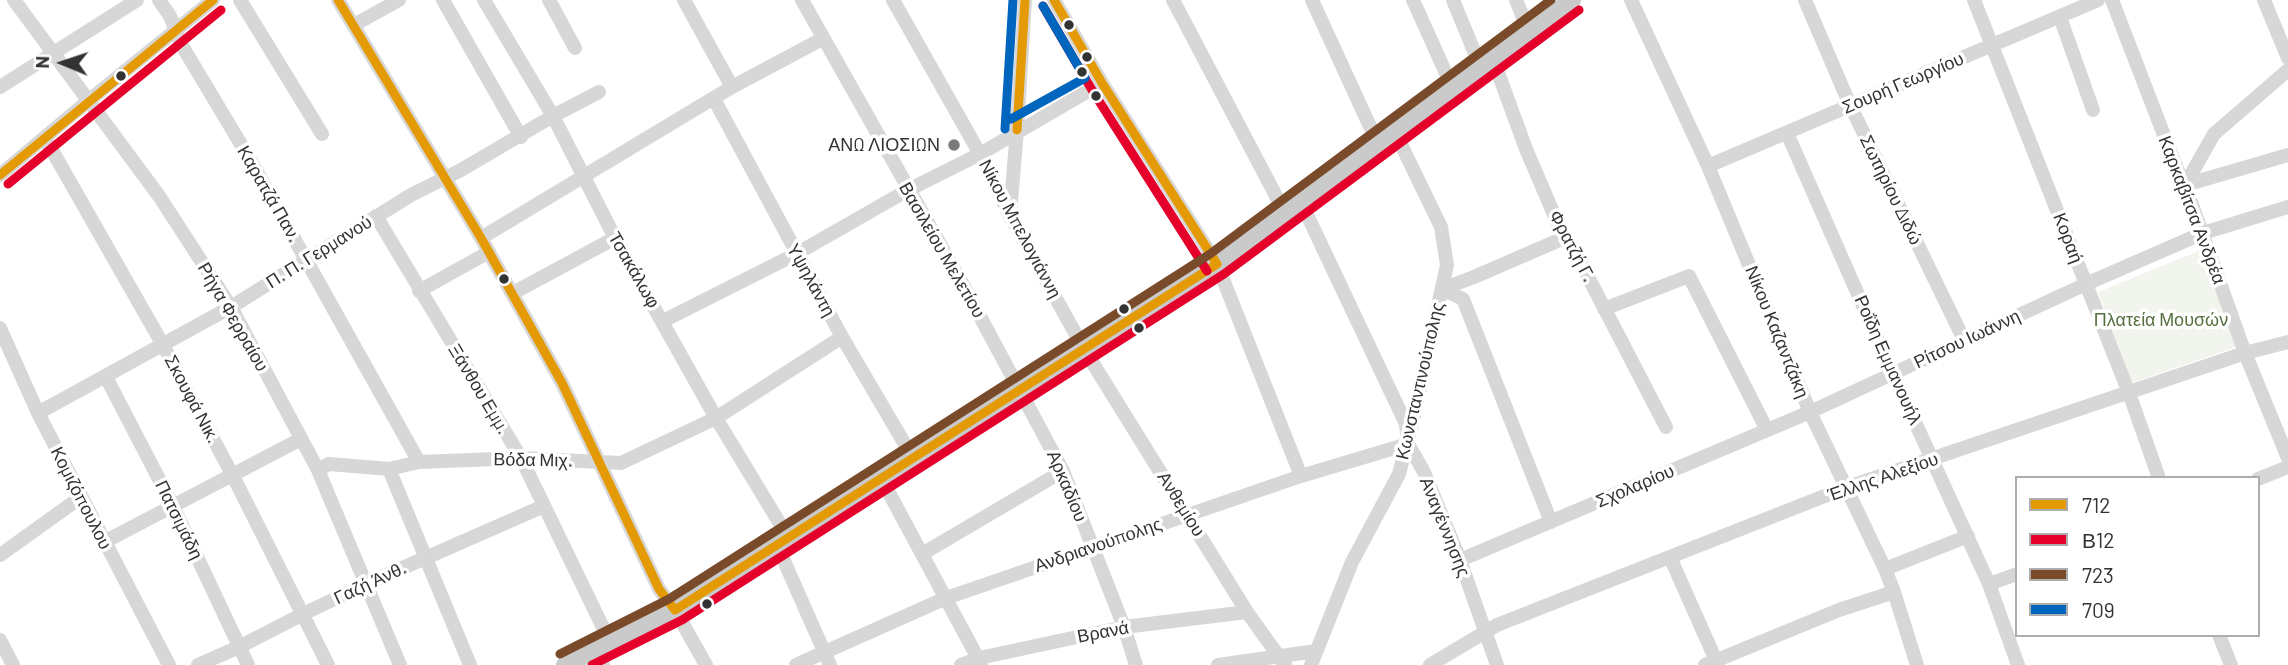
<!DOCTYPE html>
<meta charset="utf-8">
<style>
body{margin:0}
#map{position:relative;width:2288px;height:665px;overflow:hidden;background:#fff;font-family:Barlow,sans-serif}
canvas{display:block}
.legend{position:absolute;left:2015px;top:476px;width:245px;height:161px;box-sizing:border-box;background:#fff;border:2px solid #adadad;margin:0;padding:9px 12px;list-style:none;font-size:21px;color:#333}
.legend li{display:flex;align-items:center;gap:14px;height:35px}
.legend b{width:35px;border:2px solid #adadad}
.north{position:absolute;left:28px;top:28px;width:70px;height:70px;-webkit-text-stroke:5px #fff;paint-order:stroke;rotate:272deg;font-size:19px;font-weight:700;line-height:28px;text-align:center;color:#333}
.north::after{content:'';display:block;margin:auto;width:24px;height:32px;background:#333;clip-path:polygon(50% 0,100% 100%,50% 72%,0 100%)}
</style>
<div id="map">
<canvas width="2288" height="665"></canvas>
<ul class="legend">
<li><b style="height:9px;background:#e39a05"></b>712</li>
<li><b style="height:9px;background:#e4002b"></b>Β12</li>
<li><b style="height:9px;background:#7a4b2a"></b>723</li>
<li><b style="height:9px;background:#0065bd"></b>709</li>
</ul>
<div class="north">N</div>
</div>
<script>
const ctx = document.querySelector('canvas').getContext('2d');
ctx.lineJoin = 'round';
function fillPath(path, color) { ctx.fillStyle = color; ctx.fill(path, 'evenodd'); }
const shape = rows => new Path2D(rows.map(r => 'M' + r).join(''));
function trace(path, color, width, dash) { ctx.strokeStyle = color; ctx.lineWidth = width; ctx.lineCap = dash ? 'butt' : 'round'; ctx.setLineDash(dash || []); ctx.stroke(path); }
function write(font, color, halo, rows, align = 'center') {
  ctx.font = font + ' Barlow,sans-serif'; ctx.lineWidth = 7; ctx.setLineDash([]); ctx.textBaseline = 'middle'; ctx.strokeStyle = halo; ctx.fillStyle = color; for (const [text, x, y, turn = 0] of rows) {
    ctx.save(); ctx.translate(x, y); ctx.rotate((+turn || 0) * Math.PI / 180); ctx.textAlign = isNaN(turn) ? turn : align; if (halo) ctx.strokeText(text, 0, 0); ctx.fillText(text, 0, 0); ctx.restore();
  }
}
const green = shape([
 [2201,250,2236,347,2131,383,2098,292]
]);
const minor = shape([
 [14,0,159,196,231,307,318,470,400,665],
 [159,0,170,16,181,44,248,156,419,462],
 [240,0,322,134],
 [338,0,481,238,562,383,659,589,675,610,706,665],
 [443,0,521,137],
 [484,0,553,116,615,238,716,418,788,537],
 [549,0,575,48],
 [684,0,732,87],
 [802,0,962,283,1063,471,1124,627,1136,665],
 [893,0,980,154,1009,214,1084,349,1247,612,1285,665],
 [1054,0,1102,83,1217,264,1301,476],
 [1173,0,1285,213],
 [1312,0,1378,144],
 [1413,0,1453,89],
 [1453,0,1481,68],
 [1516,0,1529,32],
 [1631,0,1708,166,1810,412,1885,569,1894,592,1917,665],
 [1805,0,1850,105,1964,340],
 [1974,0,2129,393,2159,478],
 [2112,0,2177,169,2185,185,2245,353,2288,458],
 [2264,0,2288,58],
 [2060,17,2093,110],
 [354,25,399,0],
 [1493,59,1526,149,1564,238,1571,244,1666,427],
 [0,87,137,0],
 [714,99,842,337,913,458],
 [1787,133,1893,374,1989,584,2018,665],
 [45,138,163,345,233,476,328,665],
 [1708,166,2098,0],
 [0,175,88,101,213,0],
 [2185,185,2214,134,2288,70],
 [2185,185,2288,155],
 [1301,202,1406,424,1408,444,1424,472,1460,560,1497,665],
 [1010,213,1017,130,1025,0],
 [376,216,521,458,610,642],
 [481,238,732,87,822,39],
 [1442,289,1463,299,1551,522],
 [1442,289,1474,277,1564,238],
 [419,291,489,252],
 [513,293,615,238],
 [1604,309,1689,276,1767,430],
 [663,321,796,254,908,190,980,154,1102,83],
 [0,328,38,413,169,665],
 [106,377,173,506,248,665],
 [38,413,231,307,411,195,461,170,553,116,599,92],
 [389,469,470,665],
 [318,470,329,464,389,469,419,462,521,458,621,463,716,418,842,337],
 [881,478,981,664],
 [2258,479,2288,467],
 [104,542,301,439],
 [777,545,830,665],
 [922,554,1063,471],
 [0,555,81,497],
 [1670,557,1718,665],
 [1460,560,1810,412,2086,284,2203,233,2288,207],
 [1885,569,1968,536],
 [1989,584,2017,574],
 [2219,635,2231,665],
 [0,640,13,665],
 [596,649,603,665],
 [198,665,239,647,303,614,366,584,544,506],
 [796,665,946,598,1301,476,1408,444],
 [961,665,979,658,1124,627,1247,612],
 [1218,665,1316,651],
 [1311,665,1352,562,1399,474,1412,424,1447,265,1441,227,1395,132],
 [1430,665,1497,625,1845,488,2245,353,2288,342],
 [1705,665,1839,610,1894,592]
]);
const major = shape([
 [565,665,675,610,1217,264,1572,0]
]);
const bus1 = shape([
 [338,0,481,238,562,383,659,589,675,610,1217,264,1102,83,1054,0],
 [1017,130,1025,0],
 [0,175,213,0]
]);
const bus2 = shape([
 [1043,6,1092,90,1207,271],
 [8,184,221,10],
 [592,665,682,620,1224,274,1579,10]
]);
const bus3 = shape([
 [560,654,669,599,1210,254,1551,0]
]);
const bus4 = shape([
 [1011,119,1085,78,1043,6],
 [1005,129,1013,0]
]);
const markers = [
 [1069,25,6,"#333"],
 [1087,57,6,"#333"],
 [1082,72,6,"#333"],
 [121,76,6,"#333"],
 [1096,96,6,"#333"],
 [954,145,7,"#7a7a7a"],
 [504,279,6,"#333"],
 [1124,309,6,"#333"],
 [1139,328,6,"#333"],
 [707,604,6,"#333"]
];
const streetNames = [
 ["Σουρή Γεωργίου",1903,83,-23],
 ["Σωτηρίου Διδώ",1891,190,64],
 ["Καρατζά Παν.",269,194,60],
 ["Καρκαβίτσα Ανδρέα",2192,210,69],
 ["Νίκου Μπελογιάννη",1020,229,62],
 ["Κοραή",2068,238,69],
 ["Φρατζή Γ.",1572,246,62],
 ["Βασιλείου Μελετίου",942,250,60],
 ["Π. Π. Γερμανού",319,252,-32],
 ["Τσακάλωφ",634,270,60],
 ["Υψηλάντη",811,280,61],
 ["Ρήγα Φερραίου",233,317,60],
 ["Νίκου Καζαντζάκη",1777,332,68],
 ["Ρίτσου Ιωάννη",1967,339,-25],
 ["Ροΐδη Εμμανουήλ",1888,360,66],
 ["Κωνσταντινούπολης",1420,381,-77],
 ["Ξάνθου Εμμ.",479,389,59],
 ["Σκουφά Νικ.",192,399,62],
 ["Βόδα Μιχ.",533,460,1],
 ["Έλλης Αλεξίου",1883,477,-19],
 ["Αρκαδίου",1067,486,67],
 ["Σχολαρίου",1635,486,-23],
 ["Κομιζόπουλου",81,498,63],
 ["Ανθεμίου",1181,504,58],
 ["Πατσιμάδη",179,520,64],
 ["Αναγέννησης",1445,527,68],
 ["Ανδριανούπολης",1098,545,-19],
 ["Γαζή Άνθ.",370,583,-25],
 ["Βρανά",1103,632,-11]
];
const poiNames = [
 ["ΑΝΩ ΛΙΟΣΙΩΝ",940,145]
];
const parkNames = [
 ["Πλατεία Μουσών",2161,320]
];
fillPath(green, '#f1f5ed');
trace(minor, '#d7d7d7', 14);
trace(major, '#cacaca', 18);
trace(bus1, '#e39a05', 9);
trace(bus2, '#e4002b', 9);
trace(bus3, '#7a4b2a', 9);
trace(bus4, '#0065bd', 9);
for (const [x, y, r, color] of markers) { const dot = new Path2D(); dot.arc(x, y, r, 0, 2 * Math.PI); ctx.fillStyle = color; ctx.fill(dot); trace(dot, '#fff', 2.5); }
write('18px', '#333', '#fff', streetNames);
write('18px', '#333', '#fff', poiNames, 'right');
write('18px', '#56703f', '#fff', parkNames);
</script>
